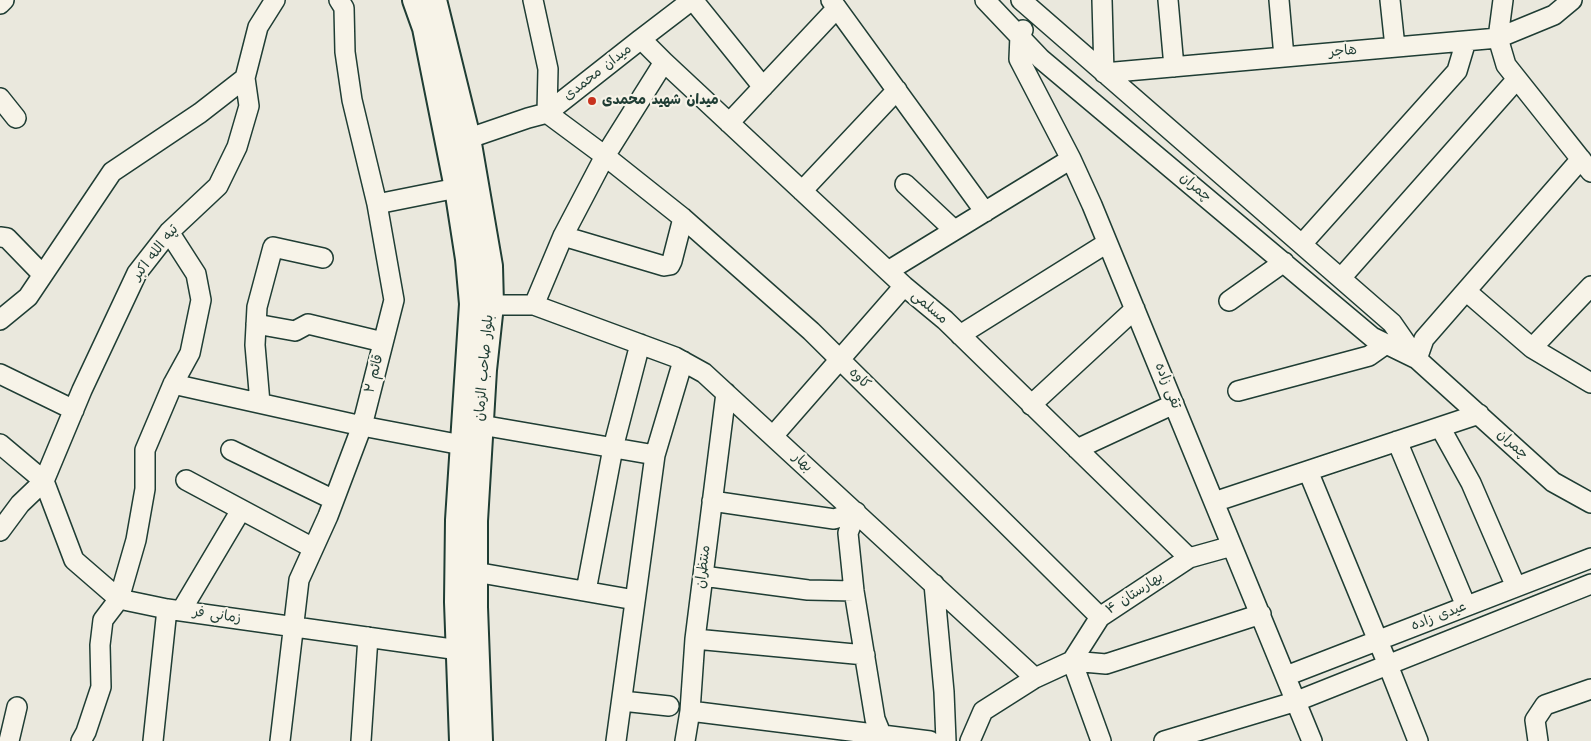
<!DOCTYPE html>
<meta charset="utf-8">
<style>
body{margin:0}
canvas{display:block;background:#eae8dd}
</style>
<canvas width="1591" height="741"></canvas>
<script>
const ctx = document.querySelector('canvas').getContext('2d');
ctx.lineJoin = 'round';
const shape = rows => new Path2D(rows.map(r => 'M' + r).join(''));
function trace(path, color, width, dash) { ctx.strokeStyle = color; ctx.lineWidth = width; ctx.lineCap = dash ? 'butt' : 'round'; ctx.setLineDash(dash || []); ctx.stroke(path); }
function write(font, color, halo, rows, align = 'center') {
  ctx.font = font + ' "Architects Daughter","Playpen Sans Arabic",sans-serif'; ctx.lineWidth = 4.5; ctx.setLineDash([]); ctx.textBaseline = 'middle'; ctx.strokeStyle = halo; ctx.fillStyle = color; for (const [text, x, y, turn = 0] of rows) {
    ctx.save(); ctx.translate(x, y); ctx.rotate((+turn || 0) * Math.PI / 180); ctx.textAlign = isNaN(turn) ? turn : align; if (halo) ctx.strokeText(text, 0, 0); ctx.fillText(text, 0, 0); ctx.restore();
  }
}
const minor = shape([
 [693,0,763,87],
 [831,0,985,212],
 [985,0,1041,59,1372,337,1417,359,1392,323,1021,0],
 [1102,0,1104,73,1498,38,1554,15,1572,0],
 [1168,0,1174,67],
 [1279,0,1284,57],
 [1390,0,1395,47],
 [1503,0,1498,38,1506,65,1591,172],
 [0,4,4,0],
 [1023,30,1020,35,1019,59,1071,159,1092,205,1312,741],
 [641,39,692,0],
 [664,62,904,286,945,320,1189,558],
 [0,98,16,118],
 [729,123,837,8],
 [455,143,528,118,547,113,548,69,533,0],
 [1581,159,1424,339,1417,359,1553,482,1591,503],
 [905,184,954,230],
 [802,191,897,90],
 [377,204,457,188],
 [563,236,664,266,670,265,672,261,683,218],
 [0,237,7,238,42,274],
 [1302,244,1457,71,1466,41],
 [888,271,1071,159],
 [1341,278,1517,79],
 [1466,291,1532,348,1591,383],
 [1229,301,1284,262],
 [491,305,534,305,563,236,605,156,664,62,641,39,547,113,605,156,683,218,811,331,1100,617],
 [534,305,675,357,704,373,1035,678],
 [0,320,28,297,112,172,200,113,245,78],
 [256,324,295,331,308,324,383,342],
 [960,335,1107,243],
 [1532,348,1591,286],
 [0,374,74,410],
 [173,384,362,426,462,445],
 [1238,391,1369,356,1386,344],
 [260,403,255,345,257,307,273,247,323,258],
 [1031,405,1135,309],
 [481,425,655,455],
 [1440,427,1471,483,1516,587],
 [773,436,904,286],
 [1397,441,1466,606],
 [0,444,44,481,74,560,119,599,167,609,459,650],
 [1077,449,1174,404],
 [231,450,334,500],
 [1308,471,1388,665,1418,741],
 [186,480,313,548],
 [712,501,834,519,856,512],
 [1214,502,1479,414],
 [856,512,848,533,854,591,875,719,884,741],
 [0,531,20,504,44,481,82,390,137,273,169,232,218,186,237,147,249,106,245,78,258,27,275,0],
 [475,572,635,600],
 [703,576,808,590,854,591],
 [934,584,944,692,946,741],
 [586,591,613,448,640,344],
 [181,611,241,510],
 [695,639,865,655],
 [1072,661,1106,664,1261,614],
 [1072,661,1101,741],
 [1286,676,1591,558],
 [622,701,669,706],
 [690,711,930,741],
 [9,741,17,707],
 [81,741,86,732,101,687,100,645,103,620,119,599,136,540,145,489,145,450,173,384,190,353,201,300,196,274,169,232],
 [153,741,167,609],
 [280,741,299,580,328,516,362,426,394,300,377,204,352,100,345,52,344,8,339,0],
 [361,741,368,637],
 [616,741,655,455,683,361],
 [685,741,690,711,695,639,726,393],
 [970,741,983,711,1035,678,1072,661,1100,617,1189,558,1232,546],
 [1164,741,1297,701,1591,584],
 [1538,741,1535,720,1545,705,1591,689]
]);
const major = shape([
 [415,0,425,28,457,188,468,259,472,304,458,520,457,602,462,741],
 [434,0,468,138,490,266,491,305,484,370,475,521,475,607,480,741]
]);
const markers = [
 [592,101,5,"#c8321e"]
];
const streetNames = [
 ["هاجر",1343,52,-5],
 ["میدان محمدی",598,73,-38],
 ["چمران",1195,188,40],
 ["تپه الله اکبر",156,253,-52],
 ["مسلمی",929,308,41],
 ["بلوار صاحب الزمان",485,368,-85],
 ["قائم ۲",375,374,-76],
 ["کاوه",859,379,45],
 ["تقی زاده",1167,386,68],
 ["چمران",1512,445,42],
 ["بهار",802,463,43],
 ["منتظران",704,567,-83],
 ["بهارستان ۴",1135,594,-33],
 ["زمانی فر",217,616,8],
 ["عیدی زاده",1439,617,-21]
];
const poiNames = [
 ["میدان شهید محمدی",602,101]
];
trace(minor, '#1f3d34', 22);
trace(major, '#1f3d34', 28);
trace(minor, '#f7f3e8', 19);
trace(major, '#f7f3e8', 24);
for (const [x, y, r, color] of markers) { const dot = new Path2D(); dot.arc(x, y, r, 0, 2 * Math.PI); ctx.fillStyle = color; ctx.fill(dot); trace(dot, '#f7f3e8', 2); }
write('14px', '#1f3d34', '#f7f3e8', streetNames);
write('bold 14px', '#1f3d34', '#f7f3e8', poiNames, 'left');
</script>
